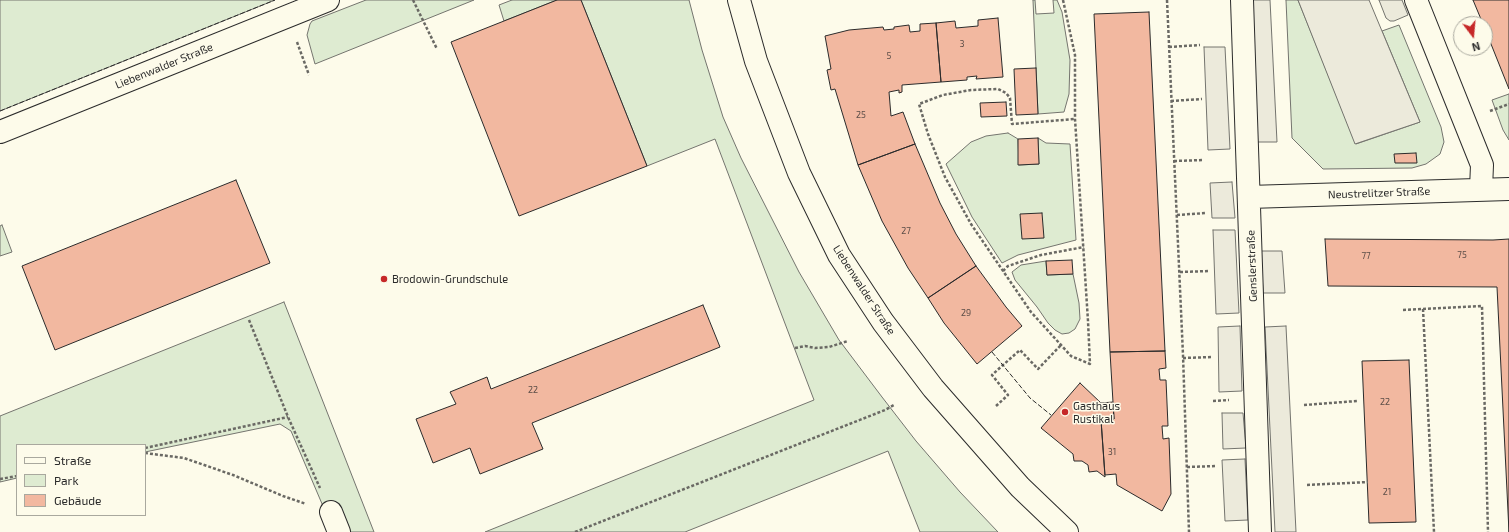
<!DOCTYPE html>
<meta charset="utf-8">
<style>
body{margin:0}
#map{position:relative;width:1509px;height:532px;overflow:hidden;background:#fdfbea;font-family:"Exo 2",sans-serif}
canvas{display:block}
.legend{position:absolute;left:16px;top:444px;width:130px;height:72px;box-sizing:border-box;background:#fdfbea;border:1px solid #a9a89e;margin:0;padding:5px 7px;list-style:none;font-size:12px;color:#2b2b2b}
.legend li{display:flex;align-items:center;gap:8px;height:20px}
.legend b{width:20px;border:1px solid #a9a89e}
.north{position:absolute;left:1453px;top:16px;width:40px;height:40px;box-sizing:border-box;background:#fdfbea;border:1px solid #a9a89e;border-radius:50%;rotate:164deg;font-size:11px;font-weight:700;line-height:16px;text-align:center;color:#2b2b2b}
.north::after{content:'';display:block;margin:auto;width:14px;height:18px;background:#c62828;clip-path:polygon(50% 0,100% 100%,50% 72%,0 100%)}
</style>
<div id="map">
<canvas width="1509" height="532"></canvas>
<ul class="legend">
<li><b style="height:5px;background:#fdfbea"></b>Straße</li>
<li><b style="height:11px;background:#deebd1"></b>Park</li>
<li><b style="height:11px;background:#f2b8a0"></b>Gebäude</li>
</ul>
<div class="north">N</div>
</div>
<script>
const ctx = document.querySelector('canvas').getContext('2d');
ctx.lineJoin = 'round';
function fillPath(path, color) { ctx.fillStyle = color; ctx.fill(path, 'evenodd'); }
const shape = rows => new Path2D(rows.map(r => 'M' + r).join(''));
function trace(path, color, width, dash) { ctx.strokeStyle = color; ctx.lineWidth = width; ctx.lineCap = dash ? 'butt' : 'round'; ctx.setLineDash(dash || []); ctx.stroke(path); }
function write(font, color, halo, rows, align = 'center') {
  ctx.font = font + ' "Exo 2",sans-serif'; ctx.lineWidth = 3; ctx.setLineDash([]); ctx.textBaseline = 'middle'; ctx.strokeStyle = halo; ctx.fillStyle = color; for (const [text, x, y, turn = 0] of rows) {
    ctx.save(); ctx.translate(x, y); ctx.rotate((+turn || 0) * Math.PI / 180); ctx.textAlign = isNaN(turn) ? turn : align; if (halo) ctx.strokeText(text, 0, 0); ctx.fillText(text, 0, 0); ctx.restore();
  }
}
const green = shape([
 [0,0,275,0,0,111,0,0],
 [366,0,474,0,315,64,307,35,310,24,312,21,366,0],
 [512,0,557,0,504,21,499,5,512,0],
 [581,0,689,0,702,50,723,117,741,158,799,272,839,340,882,397,916,441,960,492,998,532,920,532,888,451,685,532,485,532,814,400,715,139,647,166,581,0],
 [1033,0,1035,0,1036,14,1054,13,1053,0,1057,0,1062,12,1070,60,1069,94,1064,112,1038,114,1033,0],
 [1286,0,1298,0,1356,144,1420,122,1382,31,1399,25,1441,127,1444,142,1440,154,1426,164,1412,168,1323,169,1292,138,1286,0],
 [1509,94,1509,140,1503,130,1492,100,1509,94],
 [1008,133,1018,139,1019,165,1039,164,1038,138,1046,143,1070,144,1076,240,1018,255,1002,263,972,217,946,164,971,142,986,136,1008,133],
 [2,225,12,252,0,256,0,226,2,225],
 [1046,261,1047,275,1073,274,1079,303,1080,319,1075,329,1069,333,1062,334,1055,330,1048,323,1037,307,1015,280,1012,272,1021,265,1046,261],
 [284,302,374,532,334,532,291,431,280,424,145,452,145,445,17,445,17,478,0,482,0,416,284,302]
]);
const parking = shape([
 [1248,0,1270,0,1277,142,1255,142,1248,0],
 [1298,0,1369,0,1420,122,1355,144,1298,0],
 [1379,0,1402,0,1408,15,1394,21,1390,21,1386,18,1379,0],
 [1204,47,1225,47,1230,149,1208,150,1204,47],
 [1232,182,1235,218,1212,218,1210,183,1232,182],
 [1213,230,1235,230,1239,313,1216,314,1213,230],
 [1261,251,1282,251,1285,293,1263,293,1261,251],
 [1240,326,1242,391,1219,392,1218,327,1240,326],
 [1286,326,1296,532,1275,532,1265,327,1286,326],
 [1222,413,1243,413,1246,448,1223,449,1222,413],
 [1245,459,1248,520,1225,521,1222,460,1245,459]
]);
const building = shape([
 [557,0,581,0,647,166,519,216,451,42,557,0],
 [1473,0,1509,0,1509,89,1485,29,1485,24,1483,24,1473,0],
 [1149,12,1165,351,1110,352,1094,14,1149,12],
 [998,18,1003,77,976,79,977,76,967,77,967,80,941,82,936,23,955,21,956,28,978,26,978,20,998,18],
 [936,23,941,82,902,85,902,92,899,93,899,90,889,92,891,116,903,112,915,144,858,165,835,89,831,90,827,70,831,69,825,36,849,30,883,27,884,30,894,29,894,27,909,25,910,32,920,31,920,24,936,23],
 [1036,68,1038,114,1016,115,1014,69,1036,68],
 [1006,102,1007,116,981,117,980,103,1006,102],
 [1038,138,1039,164,1018,165,1018,139,1038,138],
 [915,144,940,203,956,234,976,266,928,298,908,268,882,221,858,165,915,144],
 [1416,153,1417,163,1395,163,1394,154,1416,153],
 [236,180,270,263,55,350,22,266,236,180],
 [1042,213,1044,238,1022,239,1020,214,1042,213],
 [1325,239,1493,240,1509,239,1509,532,1497,287,1328,286,1325,239],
 [1072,260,1073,274,1047,275,1046,261,1072,260],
 [976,266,1006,307,1022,326,977,364,944,323,928,298,976,266],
 [703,305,720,347,532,423,543,449,480,474,470,448,433,463,416,419,456,404,450,392,487,377,491,389,703,305],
 [1165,351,1166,368,1159,369,1160,380,1166,380,1168,426,1162,426,1163,439,1169,438,1171,494,1162,511,1117,485,1116,474,1105,475,1101,420,1114,419,1110,352,1165,351],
 [1409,360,1416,522,1369,523,1362,361,1409,360],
 [1080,383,1101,403,1113,402,1114,419,1101,420,1105,477,1097,471,1089,472,1088,465,1082,461,1074,461,1073,454,1041,428,1080,383]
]);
const path = shape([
 [413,0,437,49],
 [1063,0,1075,55,1075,119,1088,321,1090,364,1071,356,1031,312,971,224,945,177,928,134,919,104,943,95,971,90,998,89,1006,93,1010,98,1012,124,1075,119],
 [1167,0,1183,355,1189,532],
 [297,42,309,75],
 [1169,47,1200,45],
 [1171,101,1202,99],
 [1490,111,1509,104],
 [1174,161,1204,160],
 [1177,215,1206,213],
 [1003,271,1008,266,1041,255,1084,247],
 [1180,272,1209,271],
 [1423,309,1434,532],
 [1403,310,1482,306,1488,532],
 [249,320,288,417,320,488],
 [795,348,805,346,815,348,829,347,848,341],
 [1183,358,1212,357],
 [1213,401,1229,400],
 [1304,405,1357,401],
 [996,406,1008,395,992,375,1003,365,1020,350,1038,369,1061,345],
 [145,448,288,417],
 [145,453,184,458,233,475,283,496,306,504],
 [1187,467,1217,466],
 [0,479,17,476],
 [1307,485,1368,482],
 [575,532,885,410,894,405]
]);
const minor = shape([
 [739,0,756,61,799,173,839,255,883,322,933,388,1020,487,1067,532],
 [1242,0,1260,532],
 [1416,0,1482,165,1481,189],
 [0,132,328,0],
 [1249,197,1509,189],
 [331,512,339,532]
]);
const fence = shape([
 [0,111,275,0],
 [992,352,1030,398,1051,415]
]);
const markers = [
 [384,279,4,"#c62828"],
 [1065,412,4,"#c62828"]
];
const numberNames = [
 ["3",962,44],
 ["5",889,56],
 ["25",861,115],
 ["27",906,231],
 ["75",1462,255],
 ["77",1366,256],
 ["29",966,313],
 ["22",533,390],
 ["22",1385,402],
 ["31",1112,452],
 ["21",1387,492]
];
const streetNames = [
 ["Liebenwalder Straße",164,66,-22],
 ["Neustrelitzer Straße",1379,193,-2],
 ["Genslerstraße",1252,266,-92],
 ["Liebenwalder Straße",864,290,57]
];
const poiNames = [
 ["Brodowin-Grundschule",392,279],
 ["Gasthaus",1073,406],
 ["Rustikal",1073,419]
];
fillPath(green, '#deebd1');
trace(green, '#74746e', 1);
fillPath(parking, '#eceadb');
trace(parking, '#74746e', 1);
fillPath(building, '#f2b8a0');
trace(building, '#2b2b2b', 1);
trace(minor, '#2b2b2b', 24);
trace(path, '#6a6964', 2.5, [3, 2]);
trace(minor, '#fdfbea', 22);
trace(fence, '#2b2b2b', 1, [5, 2]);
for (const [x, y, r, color] of markers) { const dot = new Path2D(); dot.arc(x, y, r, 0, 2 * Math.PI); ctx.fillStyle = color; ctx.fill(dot); trace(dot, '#fdfbea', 1.5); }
write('9px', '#5d4e48', null, numberNames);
write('11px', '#2b2b2b', '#fdfbea', streetNames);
write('11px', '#2b2b2b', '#fdfbea', poiNames, 'left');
</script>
